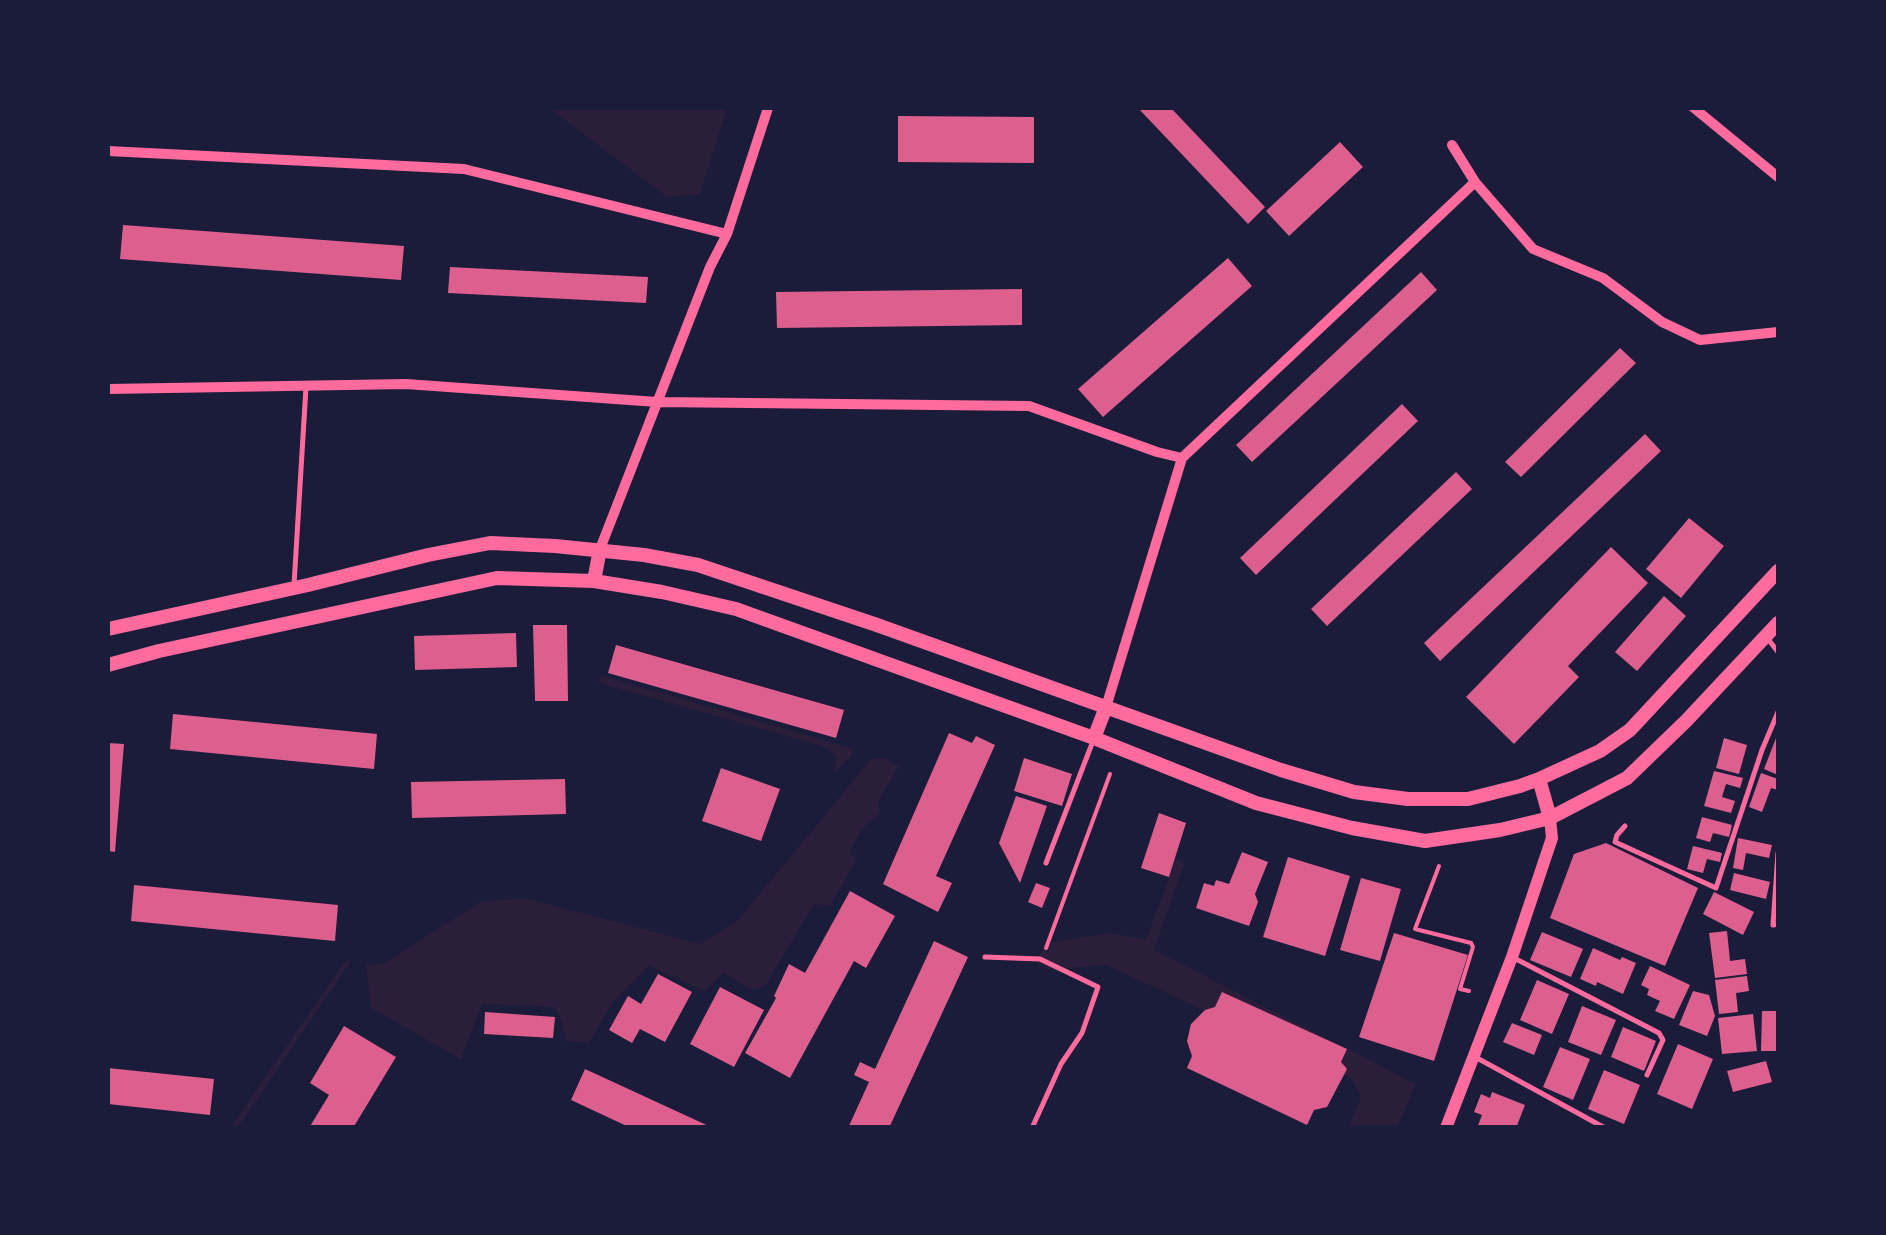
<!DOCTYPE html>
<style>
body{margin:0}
#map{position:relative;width:1886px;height:1235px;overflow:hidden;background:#1b1b3a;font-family:"DejaVu Sans",sans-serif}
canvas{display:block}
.frame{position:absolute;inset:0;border:110px solid #1b1b3a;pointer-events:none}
</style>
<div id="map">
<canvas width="1886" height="1235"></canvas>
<div class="frame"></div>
</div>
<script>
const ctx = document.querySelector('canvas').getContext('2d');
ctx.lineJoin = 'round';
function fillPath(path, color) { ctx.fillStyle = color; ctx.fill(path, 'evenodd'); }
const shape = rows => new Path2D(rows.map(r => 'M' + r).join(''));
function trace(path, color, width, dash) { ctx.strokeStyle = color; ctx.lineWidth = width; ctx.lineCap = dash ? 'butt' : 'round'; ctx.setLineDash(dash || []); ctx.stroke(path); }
const green = shape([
 [549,108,727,108,700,194,667,197],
 [600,675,854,749,851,756,835,773,836,755,822,746,599,683],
 [885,758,899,767,879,798,879,813,861,830,850,852,856,861,830,906,814,904,765,986,753,990,723,973,705,991,649,966,612,1003,589,1043,566,1041,562,1021,555,1007,482,1004,461,1059,371,1008,366,965,383,964,480,902,525,898,700,944,739,919,871,759],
 [1176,858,1184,864,1154,950,1416,1084,1397,1127,1349,1127,1361,1097,1351,1078,1106,965,1050,969,1036,963,1046,943,1111,933,1146,940],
 [352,960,238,1127,231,1127,345,961]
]);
const building = shape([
 [1138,108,1171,108,1265,207,1248,224],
 [898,116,1034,117,1034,163,898,162],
 [1340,142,1363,167,1289,236,1266,211],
 [123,225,404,246,401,280,120,259],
 [1228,258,1252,286,1103,417,1078,389],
 [450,267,648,277,646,303,448,293],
 [1421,272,1437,290,1252,462,1236,445],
 [1022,289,1022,325,777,328,776,292],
 [1620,348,1636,363,1521,477,1505,462],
 [1402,404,1418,421,1256,575,1240,558],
 [1645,434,1661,451,1440,661,1424,643],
 [1456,472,1472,489,1327,626,1311,609],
 [1689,518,1724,546,1681,598,1646,569],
 [1611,547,1648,583,1568,666,1579,677,1514,744,1466,697],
 [1664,596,1686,616,1637,671,1615,652],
 [533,625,567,625,568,701,535,701],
 [516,633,517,667,415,670,414,636],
 [616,645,844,710,836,738,608,673],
 [173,714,377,734,374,769,170,749],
 [949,733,972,743,976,736,995,745,936,876,952,883,938,912,883,884],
 [1778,733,1778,775,1764,769],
 [1724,738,1747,745,1739,774,1716,768],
 [108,743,124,744,115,852,108,851],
 [1024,758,1072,774,1062,806,1014,791],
 [721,768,780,789,761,841,702,821],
 [1714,771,1743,778,1740,788,1726,784,1722,797,1735,801,1731,813,1704,806],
 [1761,773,1778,779,1778,790,1771,788,1762,812,1749,807],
 [565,779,566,814,412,818,411,782],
 [1016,796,1047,806,1020,883,999,843],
 [1159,813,1186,823,1169,877,1141,868],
 [1702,817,1732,825,1729,837,1713,833,1710,842,1696,838],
 [1738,838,1772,845,1769,858,1746,853,1743,870,1733,868],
 [1606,843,1698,888,1665,966,1550,918,1574,854],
 [1693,846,1722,853,1720,862,1707,859,1703,873,1687,869],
 [1242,852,1268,862,1255,894,1258,902,1249,926,1196,908,1204,883,1214,886,1216,880,1229,884],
 [1288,857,1350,876,1325,956,1263,937],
 [1734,873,1770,882,1766,899,1730,890],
 [1361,878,1401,889,1380,961,1340,950],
 [1036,883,1050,888,1042,908,1028,902],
 [134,885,338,905,335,941,131,921],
 [850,891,895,916,866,968,854,961,790,1078,745,1053,776,998,774,996,789,964,805,973],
 [1714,892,1754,912,1743,935,1703,914],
 [1727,931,1730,961,1745,959,1747,974,1715,978,1709,933],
 [1542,932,1583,949,1571,977,1530,960],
 [1394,933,1468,955,1434,1061,1359,1037],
 [934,941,968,957,889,1128,848,1128,869,1082,854,1075,860,1062,875,1069],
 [1593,948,1620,960,1622,957,1636,963,1623,994,1597,982,1596,986,1580,979],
 [1650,966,1690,985,1674,1019,1655,1011,1660,1001,1647,995,1649,989,1641,985],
 [658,974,692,992,665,1042,640,1029,632,1043,609,1030,628,996,641,1004],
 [1747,976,1749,991,1736,993,1738,1012,1719,1014,1715,980],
 [1537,980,1569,994,1552,1034,1520,1020],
 [720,987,764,1010,734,1067,690,1044],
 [1693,991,1709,995,1715,1016,1707,1036,1679,1025],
 [1222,992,1347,1049,1341,1062,1347,1069,1327,1107,1314,1110,1307,1125,1187,1068,1192,1056,1187,1041,1191,1024,1205,1010,1215,1007],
 [1582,1006,1616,1020,1601,1055,1568,1042],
 [1762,1011,1778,1011,1778,1051,1761,1051],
 [485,1012,555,1017,553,1038,484,1034],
 [1753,1014,1757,1051,1722,1054,1718,1018],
 [1512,1023,1542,1035,1534,1055,1503,1042],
 [344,1026,396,1057,353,1128,309,1128,329,1095,310,1083],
 [1623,1027,1656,1041,1644,1071,1611,1057],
 [1678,1044,1713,1059,1692,1109,1657,1094],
 [1560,1047,1590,1059,1573,1100,1543,1087],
 [1766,1061,1772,1082,1733,1092,1727,1071],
 [108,1068,214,1079,210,1115,108,1104],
 [585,1069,713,1128,631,1128,571,1100],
 [1604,1070,1640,1085,1624,1124,1588,1109],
 [1492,1092,1525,1105,1516,1128,1477,1128,1482,1115,1474,1112,1481,1094,1490,1098]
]);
const path = shape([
 [1439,866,1415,929,1471,943,1473,947,1460,989,1469,991],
 [1046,948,1110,774]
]);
const service = shape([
 [294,585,306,387],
 [1768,639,1778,652],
 [1625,826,1617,835,1615,842,1716,888,1762,750,1778,712],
 [1778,853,1773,925,1778,924],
 [1046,863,1093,741],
 [985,957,1040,959,1098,987,1082,1033,1061,1064,1032,1128],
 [1514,958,1659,1033,1663,1040,1647,1075],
 [1477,1058,1605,1128]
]);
const minor = shape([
 [1694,108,1778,177],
 [1452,145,1475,182,1533,249,1603,278,1662,322,1700,340,1778,332],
 [108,151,464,169,727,234],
 [108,389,406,384,657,402,1029,406,1157,452,1182,458],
 [600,549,710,267,727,234,768,108],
 [1106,707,1182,458,1475,182]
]);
const tertiary = shape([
 [1446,1128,1512,957,1552,838,1550,818]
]);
const secondary = shape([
 [594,581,600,549],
 [108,629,308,585,428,555,490,543,555,546,644,555,698,565,877,625,1281,770,1354,792,1408,799,1468,799,1520,786,1539,779,1600,751,1630,730,1778,571],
 [108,665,159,651,497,578,594,581,662,592,736,609,1094,738,1256,803,1352,828,1425,841,1500,830,1550,818,1627,778,1686,721,1778,623],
 [1094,738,1106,707],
 [1539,779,1550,818]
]);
fillPath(green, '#2a1e3b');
fillPath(building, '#dd5f8e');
trace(path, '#ff6b9d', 4);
trace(service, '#ff6b9d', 5);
trace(minor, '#ff6b9d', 10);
trace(tertiary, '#ff6b9d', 12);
trace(secondary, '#ff6b9d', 14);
</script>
